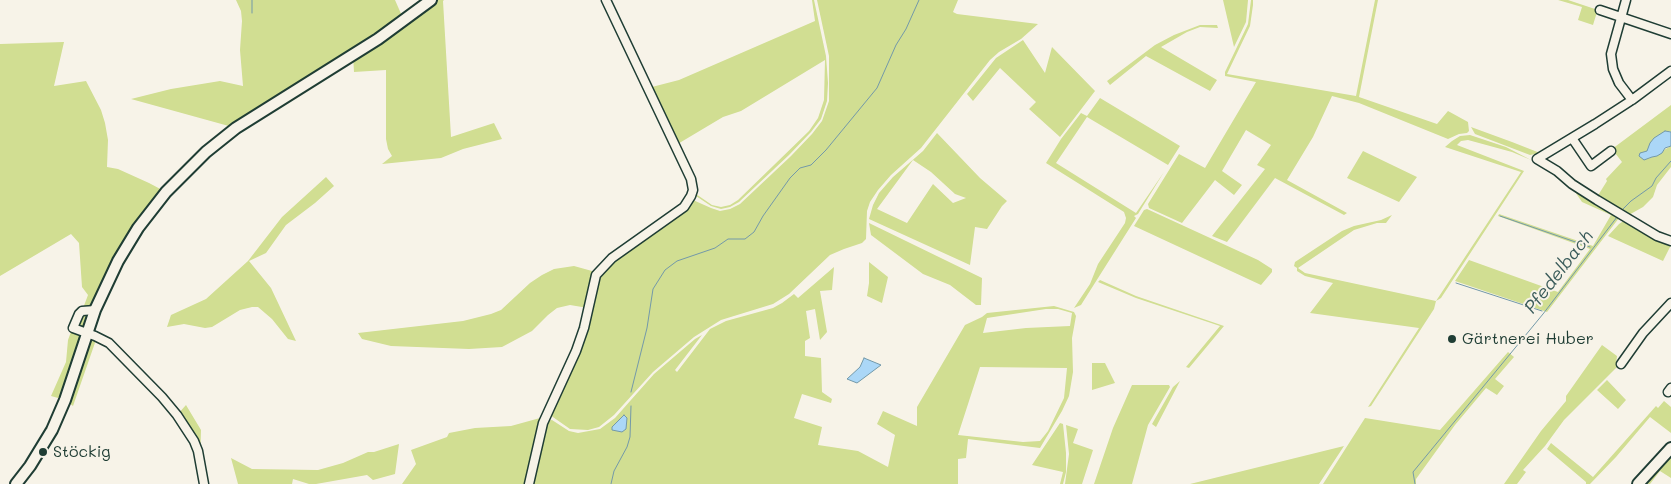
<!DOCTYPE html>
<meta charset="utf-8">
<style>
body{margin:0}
canvas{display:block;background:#f7f3e8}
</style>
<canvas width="1671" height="484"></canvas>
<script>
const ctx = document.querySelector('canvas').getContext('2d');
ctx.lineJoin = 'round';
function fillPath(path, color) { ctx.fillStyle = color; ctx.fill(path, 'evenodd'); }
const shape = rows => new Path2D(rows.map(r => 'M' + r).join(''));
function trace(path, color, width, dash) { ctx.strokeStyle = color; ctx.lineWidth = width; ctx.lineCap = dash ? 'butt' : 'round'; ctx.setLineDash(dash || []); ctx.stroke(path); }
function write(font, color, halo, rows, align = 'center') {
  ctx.font = font + ' Mali,sans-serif'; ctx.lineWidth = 4; ctx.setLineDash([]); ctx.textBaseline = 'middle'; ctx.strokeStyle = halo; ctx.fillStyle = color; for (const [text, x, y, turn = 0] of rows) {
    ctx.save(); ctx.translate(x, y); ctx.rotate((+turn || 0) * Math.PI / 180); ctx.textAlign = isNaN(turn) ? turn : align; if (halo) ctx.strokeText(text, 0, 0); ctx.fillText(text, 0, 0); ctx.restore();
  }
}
const green = shape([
 [236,0,395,0,402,16,402,20,236,128,131,99,171,89,220,81,243,86,240,50,242,21,241,11],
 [431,0,444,0,443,1,451,137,494,123,502,139,463,149,441,158,382,164,392,156,388,149,386,139,386,70,354,72,353,55],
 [812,0,814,0,826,56,828,83,827,101,821,119,811,132,789,155,739,202,730,207,721,209,711,206,693,194,693,192,712,205,721,207,730,205,738,200,809,131,818,118,824,100,825,60,741,111,723,117,676,145,648,88,679,80,815,21],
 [817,0,958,0,953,12,957,14,1038,24,1021,39,999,52,990,60,921,148,891,175,878,190,870,202,867,211,866,239,862,243,844,249,830,255,789,294,773,304,721,320,694,337,653,372,614,415,599,427,588,430,570,429,550,415,590,309,601,270,693,200,711,208,720,211,730,209,740,204,791,156,812,134,822,121,829,101,829,56],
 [1223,0,1248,0,1246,22,1234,47],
 [1251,0,1253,0,1253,5,1250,26,1227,74,1356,96,1375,0,1378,0,1359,97,1437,124,1448,111,1468,122,1469,131,1467,133,1459,134,1448,139,1359,103,1332,96,1313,137,1287,180,1347,213,1344,215,1275,178,1227,242,1212,236,1265,169,1257,165,1271,145,1246,130,1222,171,1242,185,1234,195,1215,180,1182,223,1149,208,1148,204,1179,154,1205,168,1256,82,1225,76,1225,72,1248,24],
 [1558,0,1568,0,1595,9,1597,12,1593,25,1578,20,1582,7],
 [1200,25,1217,25,1218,28,1200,27,1187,32,1161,47,1217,80,1210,91,1146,56,1110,85,1107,81,1155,45,1174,35],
 [1023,40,1045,73,1052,47,1095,91,1060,137,1029,109,1036,102,1000,68,973,101,967,94,996,58],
 [64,42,54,86,86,81,101,110,105,123,108,140,107,167,118,169,149,183,166,192,138,228,87,332,97,337,73,406,65,400,51,396,66,362,68,340,76,318,82,311,88,295,82,287,79,243,71,234,0,276,0,44],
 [1100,98,1180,146,1168,165,1087,117,1056,163,1136,213,1164,172,1138,214,1134,216,1136,218,1081,305,1074,308,1090,284,1098,264,1125,223,1126,218,1124,212,1046,163,1061,139,1081,113,1087,116],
 [1671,105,1671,132,1669,131,1648,159,1671,146,1671,167,1657,185,1653,197,1643,207,1627,216,1597,197,1607,181,1606,179,1622,162,1612,149],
 [1471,127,1512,142,1540,153,1530,155,1475,134],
 [937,133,980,178,1007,201,1002,206,987,229,975,227,970,265,869,219,873,205,879,193,893,177,923,151],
 [913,160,931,172,955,194,966,198,953,203,933,184,907,223,877,209],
 [1470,135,1506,147,1531,160,1512,152,1468,140,1461,141,1457,145,1524,171,1441,298,1436,301,1434,309,1371,406,1368,407,1419,328,1310,313,1333,283,1305,276,1297,271,1297,268,1294,266,1295,262,1342,231,1354,226,1381,220,1392,215,1386,223,1377,223,1354,230,1298,268,1305,273,1436,301,1521,172,1445,147,1452,141,1460,136],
 [1363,151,1417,177,1399,202,1347,178],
 [326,177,334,186,315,203,286,225,266,253,249,261,271,288,296,341,288,339,272,319,258,307,252,307,240,310,212,327,205,328,184,324,167,327,171,315,206,299,248,261,282,217],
 [1571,186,1619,215,1619,218,1547,312,1455,281,1469,260,1558,292,1590,249,1498,216,1499,214,1593,246,1611,215,1582,202],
 [1147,209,1258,260,1272,269,1272,272,1261,285,1134,226,1144,210],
 [1625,220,1658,239,1671,245,1663,261,1608,236,1619,224],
 [869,223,982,278,981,305,976,305,950,285,923,274,871,235],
 [869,262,888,277,882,303,867,296,869,283],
 [574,266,592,271,596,275,588,308,570,305,557,308,548,315,532,331,502,347,469,349,391,346,362,339,358,333,463,321,491,314,501,310,530,283,542,275,554,269],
 [834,267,832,290,820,291,827,332,820,340,815,309,806,311,810,338,805,341,805,356,821,358,822,392,832,399,831,403,802,394,794,418,822,427,818,445,858,451,888,467,895,435,877,424,883,411,917,426,917,407,965,325,982,317,987,313,1054,306,1074,312,1076,316,1072,338,1073,372,1069,396,1062,411,1040,448,968,439,966,458,958,459,958,484,531,484,546,421,552,420,569,431,578,433,600,429,615,418,654,374,695,339,702,335,675,370,677,372,710,329,726,321,773,308,782,303,794,294,798,298],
 [1046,309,1058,309,1072,313,1070,326,1026,328,983,333,987,318],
 [980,367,1067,368,1064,398,1048,431,1040,441,1023,442,958,435],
 [1100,280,1136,296,1224,326,1189,368,1186,367,1220,326,1136,298,1098,282],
 [1602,345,1617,356,1616,364,1618,366,1564,420,1545,446,1523,470,1526,472,1517,484,1504,484,1541,431,1566,401,1566,396],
 [1508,352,1514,357,1495,379,1504,386,1497,395,1486,388,1455,425,1416,479,1416,484,1323,484,1365,418,1440,430],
 [1092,363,1105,363,1115,383,1092,390],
 [1607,380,1626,400,1618,409,1597,390],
 [1180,381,1156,427,1152,424,1173,387],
 [1132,385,1169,385,1170,387,1148,425,1132,484,1094,484,1113,428],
 [1664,401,1671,407,1671,433,1650,417,1616,457,1590,484,1586,484,1586,482,1547,449,1551,443,1593,477,1656,406,1658,408],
 [186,405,201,430,200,464,198,451,177,415],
 [540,418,542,420,528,484,402,484,416,464,411,450,447,437,449,433,475,428,511,426],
 [1060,423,1063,424,1066,453,1066,472,1063,484,1060,484,1063,472,1032,465],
 [1066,425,1078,429,1073,443,1093,450,1082,484,1065,484,1069,454],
 [399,444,395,474,373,480,367,475,316,484,309,484,293,479,292,484,238,484,231,458,252,469,318,470,343,463,368,452,374,452],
 [1344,446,1319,484,1190,484],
 [1671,451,1671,478,1660,471,1650,484,1647,484]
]);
const water = shape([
 [1665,131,1671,132,1671,146,1665,148,1662,153,1657,156,1652,157,1644,160,1639,156,1640,153,1647,151,1650,143,1654,138,1665,131],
 [864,358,881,365,857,383,847,379,860,367,864,358],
 [624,415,627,418,626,429,622,432,612,430,612,427,624,415]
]);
const stream = shape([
 [252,13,252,0],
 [1623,209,1631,201,1652,186,1656,178,1671,161],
 [1500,216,1590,247],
 [1456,283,1542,311],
 [631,392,647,328,653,289,665,270,677,261,715,248,728,239,745,239,754,232,763,216,790,178,800,168,811,165,826,150,877,88,896,45,906,29,919,0],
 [611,484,614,471,627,447,630,437,631,406],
 [1415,484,1413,472,1543,314,1617,217]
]);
const minor = shape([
 [1626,0,1611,54,1613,69,1619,83,1632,100],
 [1600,10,1671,34],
 [1572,138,1591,166,1611,151],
 [1537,159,1595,124,1632,100,1671,71],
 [1537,159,1557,171,1572,184,1597,200,1657,236,1671,241],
 [95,310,82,311,79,314,73,328,95,336,109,343,162,397,177,415,194,441,198,451,204,484],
 [1621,364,1643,333,1671,303],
 [1668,392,1671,388],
 [529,484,543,423,576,351,584,328,596,275,612,258,684,207,691,196,693,190,691,179,606,0]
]);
const major = shape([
 [16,484,30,466,52,430,65,400,95,310,118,261,138,228,166,192,206,152,236,128,378,39,431,0],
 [1638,484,1671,448]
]);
const markers = [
 [1452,339,5,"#1f3d34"],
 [43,452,5,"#1f3d34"]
];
const poiNames = [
 ["Gärtnerei Huber",1462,339],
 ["Stöckig",53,452]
];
const waterNames = [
 ["Pfedelbach",1559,272,-52]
];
fillPath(green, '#d1de92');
fillPath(water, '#abd7f7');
trace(water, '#7399a9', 1);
trace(stream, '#7399a9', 1);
trace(minor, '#1f3d34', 11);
trace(major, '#1f3d34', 14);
trace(minor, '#f7f3e8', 8);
trace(major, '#f7f3e8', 10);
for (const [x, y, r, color] of markers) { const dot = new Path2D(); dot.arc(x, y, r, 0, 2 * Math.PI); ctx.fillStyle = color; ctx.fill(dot); trace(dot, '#f7f3e8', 2); }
write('16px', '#1f3d34', '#f7f3e8', poiNames, 'left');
write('italic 18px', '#3b5c5b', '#f7f3e8', waterNames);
</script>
